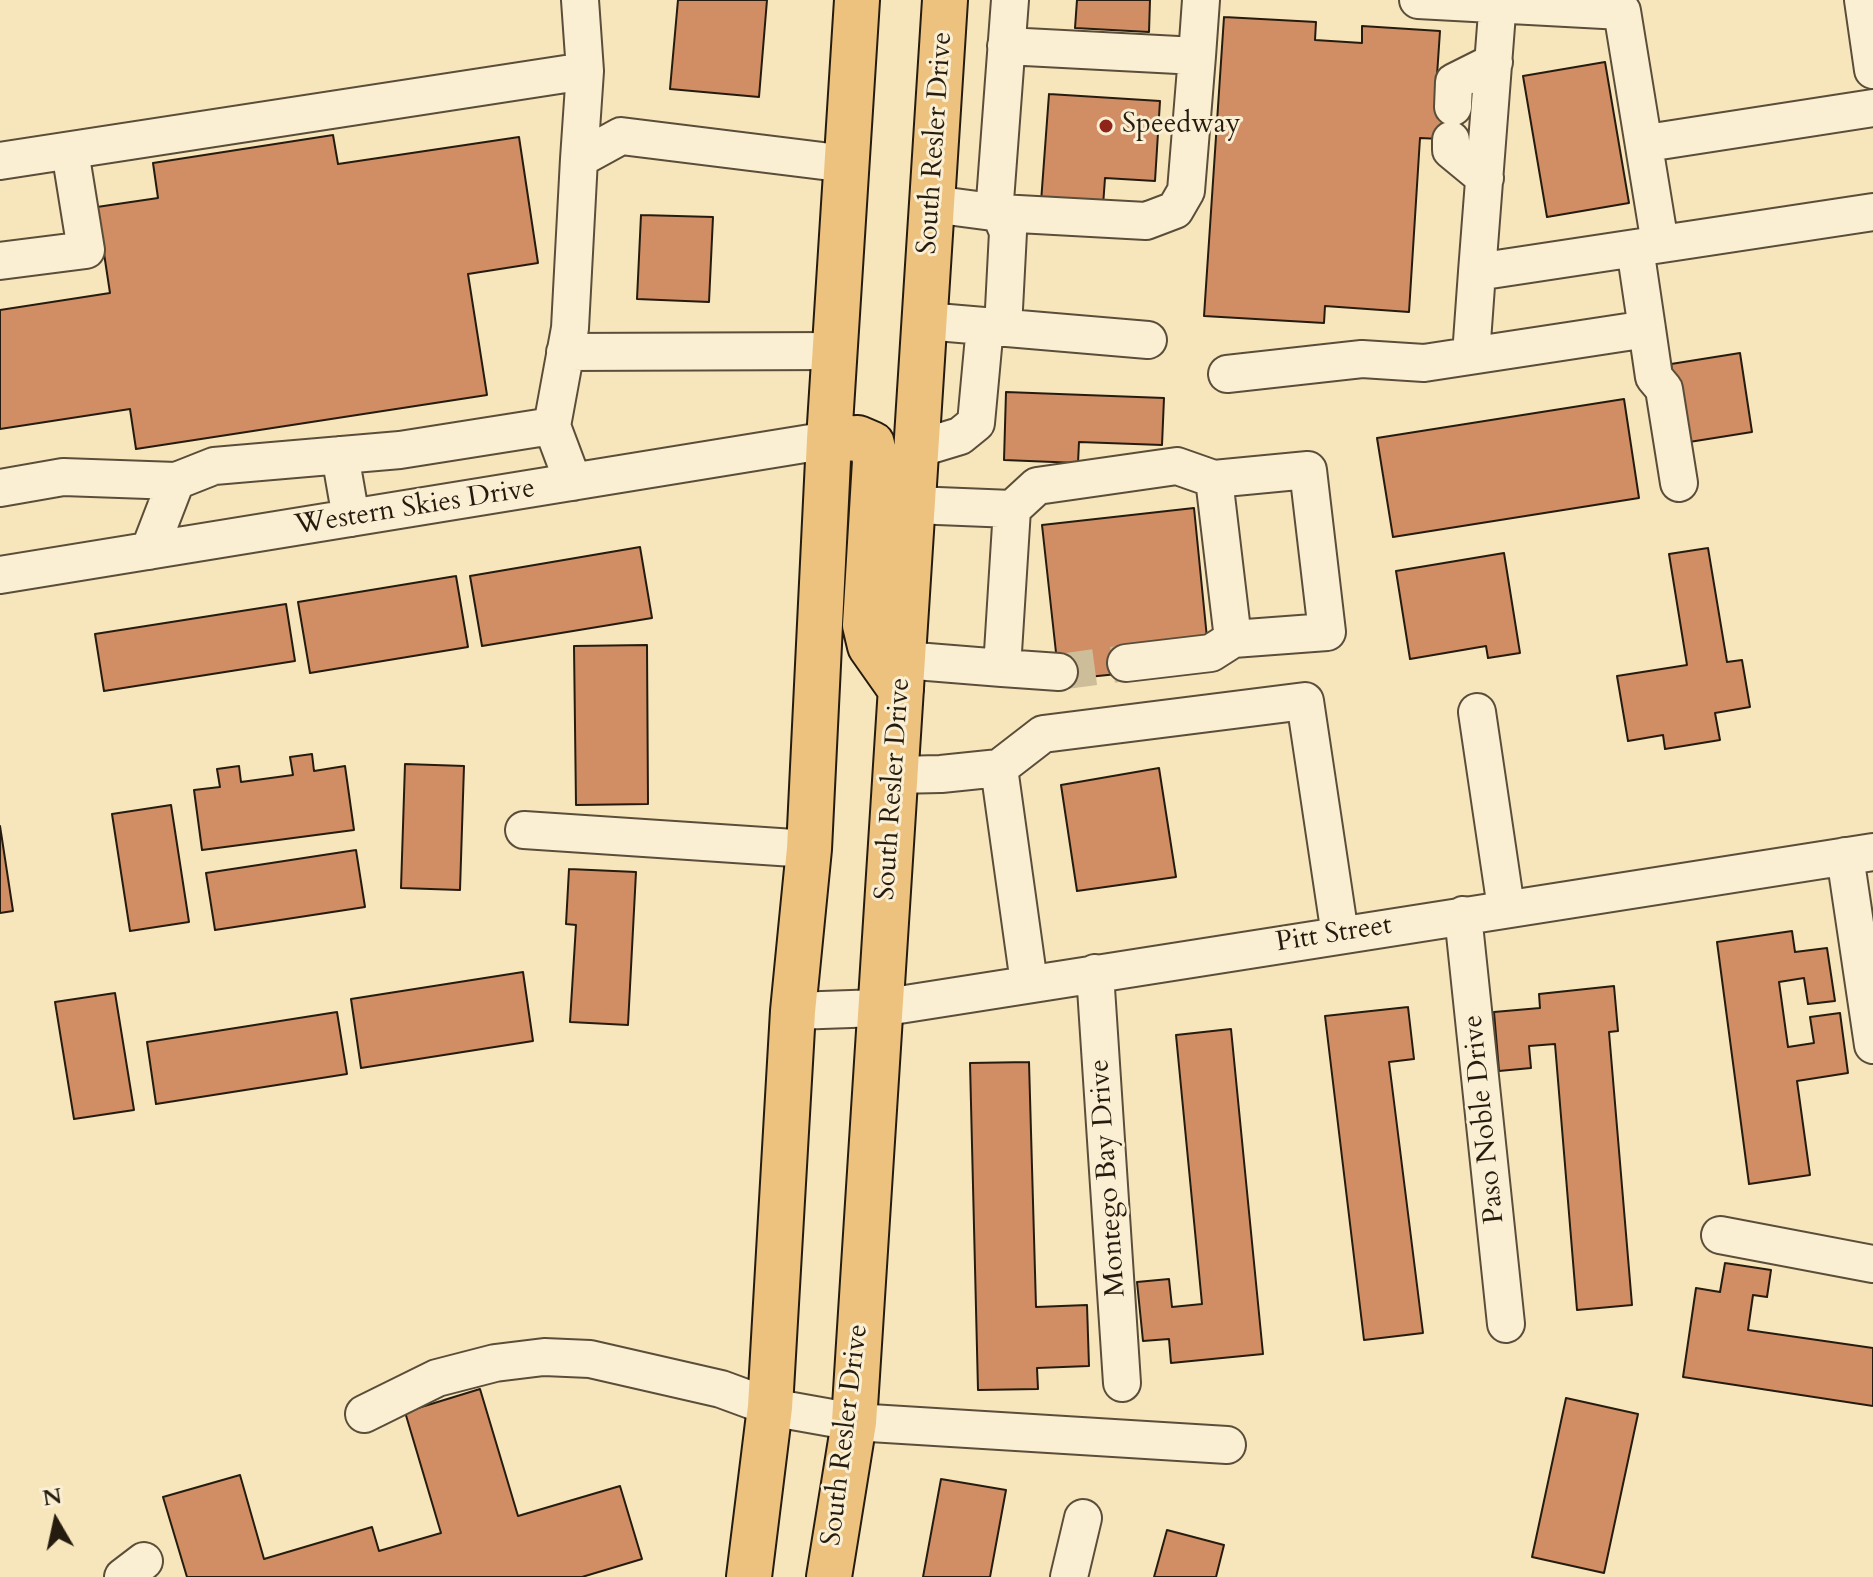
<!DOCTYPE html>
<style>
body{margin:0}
#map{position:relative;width:1873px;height:1577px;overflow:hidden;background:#f7e5bc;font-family:Cardo,serif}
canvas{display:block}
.north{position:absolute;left:16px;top:1481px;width:80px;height:80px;-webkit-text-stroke:6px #faeed3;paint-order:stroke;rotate:351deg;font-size:22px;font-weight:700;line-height:32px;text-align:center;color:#251c0f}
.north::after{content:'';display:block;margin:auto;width:28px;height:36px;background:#251c0f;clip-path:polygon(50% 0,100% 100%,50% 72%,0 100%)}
</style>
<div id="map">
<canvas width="1873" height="1577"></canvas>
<div class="north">N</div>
</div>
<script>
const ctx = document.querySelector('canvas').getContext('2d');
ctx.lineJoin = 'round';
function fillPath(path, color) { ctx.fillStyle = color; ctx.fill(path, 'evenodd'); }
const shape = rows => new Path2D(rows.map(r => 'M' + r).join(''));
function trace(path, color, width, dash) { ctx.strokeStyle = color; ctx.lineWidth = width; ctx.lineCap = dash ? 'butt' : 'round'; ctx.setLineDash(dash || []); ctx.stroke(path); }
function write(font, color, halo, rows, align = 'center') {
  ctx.font = font + ' Cardo,serif'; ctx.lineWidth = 6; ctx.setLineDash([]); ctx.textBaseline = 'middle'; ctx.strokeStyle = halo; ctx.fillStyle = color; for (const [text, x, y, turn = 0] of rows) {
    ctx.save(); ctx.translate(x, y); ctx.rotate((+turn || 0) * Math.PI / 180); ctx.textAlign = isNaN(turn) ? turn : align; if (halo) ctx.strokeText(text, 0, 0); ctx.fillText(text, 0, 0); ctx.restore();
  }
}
const building = shape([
 [678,0,767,0,759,97,670,89,678,0],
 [1077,0,1150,0,1149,32,1075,28,1077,0],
 [1224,17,1316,22,1315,40,1362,43,1362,26,1440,31,1435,105,1463,107,1461,140,1420,138,1409,312,1325,306,1324,323,1204,316,1224,17],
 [1605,62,1629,203,1547,217,1523,76,1605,62],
 [1049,94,1160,101,1155,181,1105,178,1103,206,1041,202,1049,94],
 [333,135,338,164,519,137,538,263,468,274,487,395,136,449,130,409,0,429,0,310,110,293,97,207,158,198,153,163,333,135],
 [641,215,713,217,709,302,637,299,641,215],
 [1740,353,1752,432,1683,443,1671,364,1740,353],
 [1006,392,1164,398,1162,445,1079,442,1078,463,1004,460,1006,392],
 [1624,399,1639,498,1393,537,1377,438,1624,399],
 [1194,508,1208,648,1127,673,1059,680,1042,525,1194,508],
 [640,547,652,618,482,646,470,576,640,547],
 [1708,548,1727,662,1742,660,1750,707,1715,713,1720,740,1665,749,1663,735,1628,741,1617,676,1687,665,1669,554,1708,548],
 [1504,553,1520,653,1488,658,1486,646,1410,659,1396,571,1504,553],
 [456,576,468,647,310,673,298,602,456,576],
 [286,604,295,661,104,691,95,634,286,604],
 [647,645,648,804,576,805,574,646,647,645],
 [312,754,314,771,345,766,354,830,202,850,194,790,220,787,217,769,239,766,241,782,293,775,290,757,312,754],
 [405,764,464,766,460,890,401,888,405,764],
 [1159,768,1176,877,1077,891,1061,785,1159,768],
 [171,805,189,922,130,931,112,814,171,805],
 [0,826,13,911,0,913,0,826],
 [356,850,365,907,215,930,206,873,356,850],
 [569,869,636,872,628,1025,570,1022,576,925,566,924,569,869],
 [1792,931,1795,952,1827,948,1835,1001,1808,1004,1804,978,1779,982,1788,1047,1814,1043,1810,1017,1840,1013,1848,1073,1797,1081,1810,1175,1749,1184,1717,942,1792,931],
 [523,972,533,1041,361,1068,351,999,523,972],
 [1614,986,1618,1031,1609,1032,1632,1305,1577,1310,1555,1044,1529,1046,1531,1068,1499,1071,1494,1012,1540,1008,1539,994,1614,986],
 [115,993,134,1110,74,1119,55,1002,115,993],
 [1408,1007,1414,1059,1389,1062,1423,1333,1364,1340,1325,1016,1408,1007],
 [337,1012,347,1074,156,1104,147,1042,337,1012],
 [1231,1029,1263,1354,1171,1363,1169,1339,1143,1341,1137,1282,1169,1279,1172,1307,1202,1304,1176,1035,1231,1029],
 [1029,1062,1036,1307,1087,1305,1089,1366,1037,1368,1038,1389,978,1390,970,1063,1029,1062],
 [1725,1263,1771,1270,1767,1297,1753,1295,1748,1330,1873,1348,1873,1406,1683,1377,1696,1288,1720,1292,1725,1263],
 [480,1389,518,1516,620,1486,642,1559,582,1577,187,1577,163,1497,240,1475,264,1559,372,1527,379,1551,441,1533,405,1412,480,1389],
 [1566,1398,1638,1414,1604,1573,1532,1557,1566,1398],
 [941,1479,1006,1490,990,1577,923,1577,941,1479],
 [1167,1530,1224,1545,1216,1577,1154,1577,1167,1530]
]);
const minorTunnel = shape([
 [1059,672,1126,663]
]);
const minor = shape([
 [1418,0,1622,11,1660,244],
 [1498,0,1477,272,1873,212],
 [1863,0,1873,70],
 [1197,56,1201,0],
 [1453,107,1454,82,1494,62],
 [1451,140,1451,150,1485,178],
 [1660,141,1873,108],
 [579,159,585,71,580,0],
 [0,161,585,71],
 [932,204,1000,213,1146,221,1175,210,1186,191,1197,56,1006,46],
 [0,261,86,250,70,151],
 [925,321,1148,340],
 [1003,328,1008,232,995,201,1010,0],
 [1647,329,1654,377,1664,389,1679,483],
 [565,352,835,351],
 [1471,355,1477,272],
 [1227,374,1362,359,1424,363,1647,329,1635,248],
 [552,426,570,328,579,159,621,136,847,164],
 [917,449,960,436,976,423,985,326],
 [340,455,351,518],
 [1214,479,1233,639],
 [0,488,63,477,176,481],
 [913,505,1012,509],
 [149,551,176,481,214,466,400,450,552,426,573,482],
 [0,575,829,440],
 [903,660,1002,668,1012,509,1037,486,1177,466,1214,479,1308,470,1327,632,1233,639,1211,653,1126,663],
 [1002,668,1059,672],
 [1477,712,1506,908],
 [894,775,941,774,999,768],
 [524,830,809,849],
 [1845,856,1873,1045],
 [1463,915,1506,1324],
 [1095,973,1122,1383],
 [1029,983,999,768,1043,734,1305,701,1340,935],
 [793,1011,880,1008,1873,852],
 [1720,1235,1873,1264],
 [364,1414,437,1378,495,1363,544,1357,590,1359,721,1389,770,1407,854,1422,1227,1445],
 [123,1577,144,1561],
 [1069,1577,1083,1518]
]);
const major = shape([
 [829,440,858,438,872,444,875,461,865,625,870,646,901,690],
 [749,1577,770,1407,793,1011,809,849,829,440,857,0],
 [829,1577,854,1422,945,0]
]);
const markers = [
 [1106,126,8,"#8f2418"]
];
const poiNames = [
 ["Speedway",1122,126]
];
const streetNames = [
 ["South Resler Drive",936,143,-86],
 ["Western Skies Drive",415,508,-9],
 ["South Resler Drive",894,789,-86],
 ["Pitt Street",1334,935,-9],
 ["Paso Noble Drive",1485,1119,-96],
 ["Montego Bay Drive",1109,1178,-94],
 ["South Resler Drive",846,1435,-83]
];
fillPath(building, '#d18d64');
trace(building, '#251c0f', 2);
trace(minorTunnel, '#cdbd99', 36, [36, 18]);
trace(minor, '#5a4e3a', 40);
trace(major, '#251c0f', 48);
trace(minor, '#faeed3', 36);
trace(major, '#ecc27e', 44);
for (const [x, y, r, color] of markers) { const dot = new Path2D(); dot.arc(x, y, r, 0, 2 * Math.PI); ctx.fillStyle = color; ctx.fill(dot); trace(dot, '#faeed3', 3); }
write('28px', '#251c0f', '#faeed3', poiNames, 'left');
write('28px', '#251c0f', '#faeed3', streetNames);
</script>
